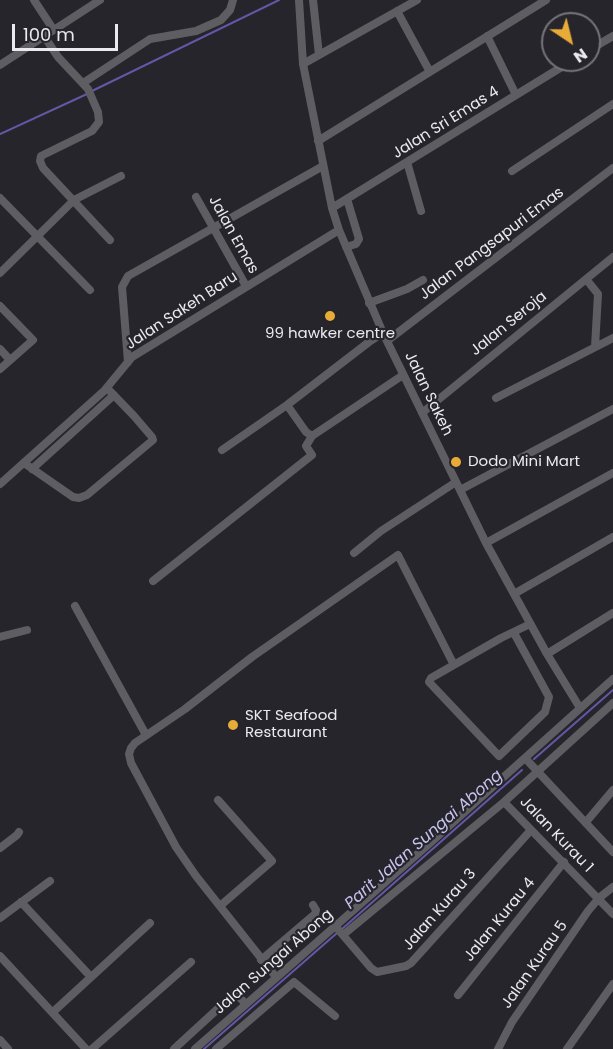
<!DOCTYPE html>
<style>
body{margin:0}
#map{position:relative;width:613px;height:1049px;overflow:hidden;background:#26252c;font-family:Poppins,sans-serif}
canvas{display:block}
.north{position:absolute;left:541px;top:12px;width:60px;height:60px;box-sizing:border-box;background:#26252c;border:2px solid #74747a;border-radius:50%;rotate:145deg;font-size:16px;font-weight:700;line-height:24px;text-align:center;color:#eaeaef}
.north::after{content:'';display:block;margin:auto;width:21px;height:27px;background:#e8ab37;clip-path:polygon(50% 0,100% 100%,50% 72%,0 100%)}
.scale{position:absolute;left:12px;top:24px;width:106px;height:27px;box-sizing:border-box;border:3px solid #eaeaef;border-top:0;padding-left:8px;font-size:18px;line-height:21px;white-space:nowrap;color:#eaeaef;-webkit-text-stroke:4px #26252c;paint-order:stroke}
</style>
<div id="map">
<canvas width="613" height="1049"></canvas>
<div class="north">N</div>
<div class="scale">100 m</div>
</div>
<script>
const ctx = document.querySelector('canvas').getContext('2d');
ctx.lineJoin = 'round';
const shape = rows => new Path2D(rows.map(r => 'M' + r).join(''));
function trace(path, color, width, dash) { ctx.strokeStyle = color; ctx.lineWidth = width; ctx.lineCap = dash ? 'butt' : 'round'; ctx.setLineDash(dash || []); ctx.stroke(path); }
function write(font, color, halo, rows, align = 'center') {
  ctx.font = font + ' Poppins,sans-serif'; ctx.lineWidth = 4.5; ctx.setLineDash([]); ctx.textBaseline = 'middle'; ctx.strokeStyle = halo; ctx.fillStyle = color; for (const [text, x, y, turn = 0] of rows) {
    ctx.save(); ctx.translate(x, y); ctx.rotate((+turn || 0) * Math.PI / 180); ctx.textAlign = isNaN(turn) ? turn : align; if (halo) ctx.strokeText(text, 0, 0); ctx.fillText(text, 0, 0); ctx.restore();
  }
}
const stream = shape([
 [92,91,279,0],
 [0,134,87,94],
 [534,759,613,690],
 [342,929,522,770],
 [204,1049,337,933]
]);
const minor = shape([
 [34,0,53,29],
 [299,0,303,64,332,208,339,230,383,333,486,543,547,654,580,708],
 [313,0,319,55],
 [397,11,430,72],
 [44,36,58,57,88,89,98,112,99,122,92,131,41,156,40,161,43,168,110,240],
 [487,36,516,95],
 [589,50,613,36],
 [303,64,417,0],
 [0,65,100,0],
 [83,83,150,39,196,31,221,20,230,10,233,0],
 [318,141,546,0],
 [407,162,421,211],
 [512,171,613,104],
 [196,197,246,286],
 [0,198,90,290],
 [332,208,573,60],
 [346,247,356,244,359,239,347,199],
 [0,273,74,200,121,176],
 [586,279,598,294,595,347],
 [369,303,407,289,423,280],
 [0,306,33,340,0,369],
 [387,341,613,168],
 [0,349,10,360],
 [128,362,122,287,128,276,323,166],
 [496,398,613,338],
 [287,405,306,432,312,436,403,375],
 [422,413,613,257],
 [222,450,287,405,369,342,383,333],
 [24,463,73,497,79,498,87,495,153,440,152,437,134,416,107,388],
 [32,469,114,395],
 [0,484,104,391,132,357,339,230],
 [460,490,613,409],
 [486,543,613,473],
 [354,553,381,531,456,482],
 [153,581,312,455,306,446,312,436],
 [514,594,613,537],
 [75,606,146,735],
 [514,633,549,697,545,712,499,756,429,682,431,678,501,638,530,624],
 [0,637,27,630],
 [547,654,613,613],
 [525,758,613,852],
 [218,800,272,861,220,906],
 [504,802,613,914],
 [586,822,613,790],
 [0,848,17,835,19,832],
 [21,902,91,977],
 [0,918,50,881],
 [336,927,371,968,377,972,406,966,411,963,531,830],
 [343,935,504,802,613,703],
 [0,956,86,1049],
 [261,960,315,914,316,910,313,905],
 [276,977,196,876,176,847,131,763,129,754,131,748,135,743,185,709,252,657,398,555,454,665],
 [458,995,564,862],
 [53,1012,150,923],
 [0,1040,8,1049],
 [92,1049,191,962],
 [174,1049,235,993,246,1004],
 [195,1049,429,844,613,679],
 [216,1049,294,982,335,1016],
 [498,1049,512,1022,588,911,599,898,613,887],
 [567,1049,613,984]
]);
const markers = [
 [330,316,6,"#e8ab37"],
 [456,462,6,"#e8ab37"],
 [233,725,6,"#e8ab37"]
];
const streetNames = [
 ["Jalan Sri Emas 4",446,123,-32],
 ["Jalan Emas",233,235,61],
 ["Jalan Pangsapuri Emas",492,244,-37],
 ["Jalan Sakeh Baru",182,311,-33],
 ["Jalan Seroja",509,324,-39],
 ["Jalan Sakeh",428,394,64],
 ["Jalan Kurau 1",556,835,46],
 ["Jalan Kurau 3",440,910,-49],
 ["Jalan Kurau 4",500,920,-51],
 ["Jalan Sungai Abong",274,962,-41],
 ["Jalan Kurau 5",535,965,-55]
];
const poiNames = [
 ["99 hawker centre",330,334,"center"],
 ["Dodo Mini Mart",468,462],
 ["SKT Seafood",245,716],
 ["Restaurant",245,733]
];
const waterNames = [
 ["Parit Jalan Sungai Abong",424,840,-41]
];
trace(stream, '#6557a6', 2);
trace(minor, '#5e5e62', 8);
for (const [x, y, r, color] of markers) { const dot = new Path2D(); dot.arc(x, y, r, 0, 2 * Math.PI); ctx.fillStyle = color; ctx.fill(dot); trace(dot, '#26252c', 2); }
write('15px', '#eaeaef', '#26252c', streetNames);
write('15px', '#eaeaef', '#26252c', poiNames, 'left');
write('italic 16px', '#c7c3ef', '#26252c', waterNames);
</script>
